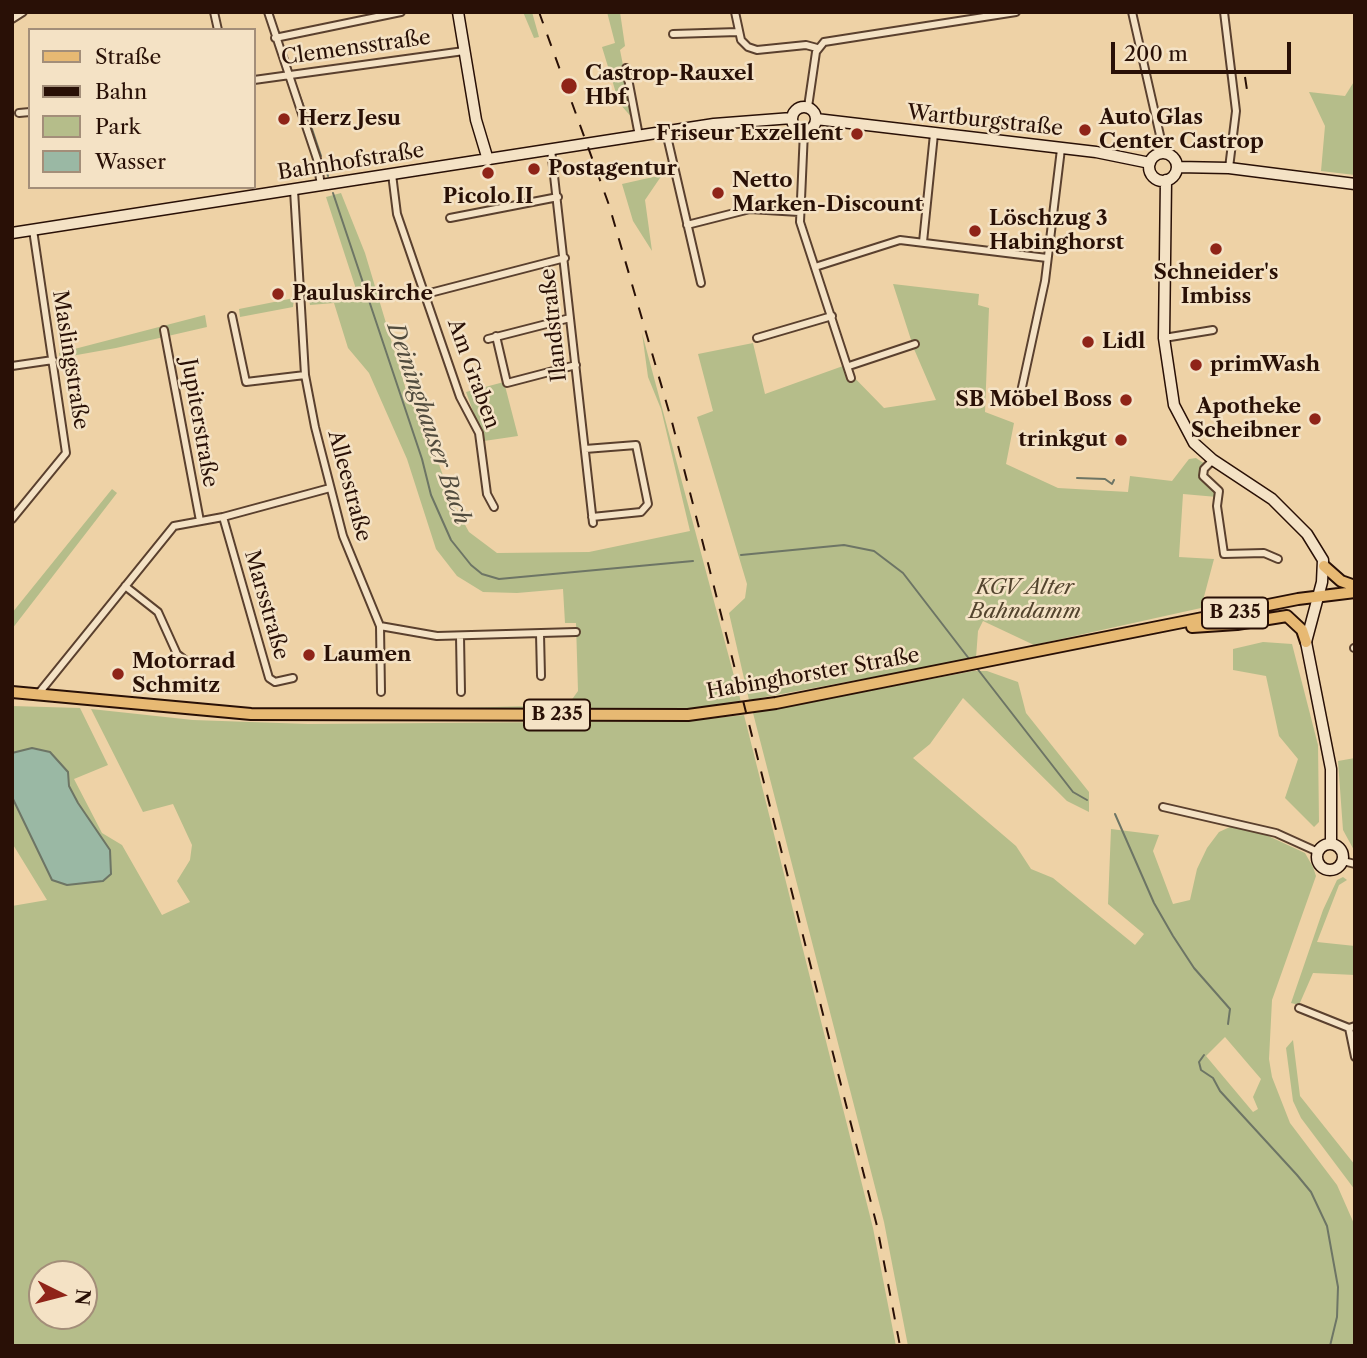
<!DOCTYPE html>
<meta charset="utf-8">
<style>
body{margin:0}
#map{position:relative;width:1367px;height:1358px;overflow:hidden;background:#eed2a6;font-family:"Libre Caslon Text",serif}
canvas{display:block}
.frame{position:absolute;inset:0;border:14px solid #291006;pointer-events:none}
.legend{position:absolute;left:28px;top:28px;width:228px;height:161px;box-sizing:border-box;background:#f4e2c5;border:2px solid #a38e79;margin:0;padding:9px 12px;list-style:none;font-size:21px;color:#291006}
.legend li{display:flex;align-items:center;gap:14px;height:35px}
.legend b{width:35px;border:2px solid #a38e79}
.north{position:absolute;left:28px;top:1260px;width:70px;height:70px;box-sizing:border-box;background:#f4e2c5;border:2px solid #a38e79;border-radius:50%;rotate:96deg;font-size:19px;font-weight:700;line-height:28px;text-align:center;color:#291006}
.north::after{content:'';display:block;margin:auto;width:24px;height:32px;background:#8f2418;clip-path:polygon(50% 0,100% 100%,50% 72%,0 100%)}
.scale{position:absolute;left:1111px;top:42px;width:180px;height:32px;box-sizing:border-box;border:4px solid #291006;border-top:0;padding-left:9px;font-size:21px;line-height:24px;white-space:nowrap;color:#291006;-webkit-text-stroke:5px #f4e2c5;paint-order:stroke}
</style>
<div id="map">
<canvas width="1367" height="1358"></canvas>
<div class="frame"></div>
<ul class="legend">
<li><b style="height:9px;background:#e7b973"></b>Straße</li>
<li><b style="height:9px;background:#291006"></b>Bahn</li>
<li><b style="height:19px;background:#b5bd8a"></b>Park</li>
<li><b style="height:19px;background:#9ab8a4"></b>Wasser</li>
</ul>
<div class="north">N</div>
<div class="scale">200 m</div>
</div>
<script>
const ctx = document.querySelector('canvas').getContext('2d');
ctx.lineJoin = 'round';
function fillPath(path, color) { ctx.fillStyle = color; ctx.fill(path, 'evenodd'); }
const shape = rows => new Path2D(rows.map(r => 'M' + r).join(''));
function trace(path, color, width, dash) { ctx.strokeStyle = color; ctx.lineWidth = width; ctx.lineCap = dash ? 'butt' : 'round'; ctx.setLineDash(dash || []); ctx.stroke(path); }
function write(font, color, halo, rows, align = 'center') {
  ctx.font = font + ' "Libre Caslon Text",serif'; ctx.lineWidth = 5; ctx.setLineDash([]); ctx.textBaseline = 'middle'; ctx.strokeStyle = halo; ctx.fillStyle = color; for (const [text, x, y, turn = 0] of rows) {
    ctx.save(); ctx.translate(x, y); ctx.rotate((+turn || 0) * Math.PI / 180); ctx.textAlign = isNaN(turn) ? turn : align; if (halo) ctx.strokeText(text, 0, 0); ctx.fillText(text, 0, 0); ctx.restore();
  }
}
const green = shape([
 [523,12,532,12,539,37,534,38],
 [607,12,620,12,625,46,620,50,634,120,619,103,602,47,615,43],
 [1355,80,1355,175,1321,171,1325,126,1309,92,1345,96],
 [662,175,645,200,652,251,633,221,622,184],
 [341,193,365,253,410,403,421,415,453,503,469,532,497,553,589,552,690,531,661,409,648,377,642,333,741,702,691,708,421,709,568,705,578,691,576,623,565,623,563,589,517,593,483,592,457,576,436,549,407,459,369,373,348,348,334,303,310,305,309,299,356,289,326,197],
 [893,284,979,294,978,305,989,308,985,412,1014,423,1006,464,1058,488,1128,492,1130,476,1172,481,1189,459,1196,458,1205,464,1199,477,1213,488,1217,497,1183,494,1179,557,1214,559,1201,608,1034,645,983,621,978,631,976,658,749,700,729,613,745,598,747,584,697,417,713,411,698,354,753,343,765,394,843,366,884,408,936,400,914,349],
 [294,298,293,307,240,317,239,309],
 [205,315,207,327,116,348,60,358,59,353],
 [504,382,518,436,484,441,466,392],
 [112,489,117,493,12,629,12,613],
 [1263,642,1292,644,1318,745,1319,822,1314,827,1285,798,1298,759,1279,736,1266,676,1233,670,1233,649],
 [973,671,987,671,1018,682,1026,713,1089,792,1089,812,1067,801,963,698,930,744,913,758,1016,846,1031,869,1053,878,1135,945,1144,934,1108,904,1111,829,1159,835,1153,851,1173,904,1190,900,1197,869,1207,848,1219,832,1232,826,1264,834,1305,853,1313,867,1316,876,1272,1000,1269,1059,1272,1077,1290,1123,1337,1185,1355,1226,1355,1346,908,1346,884,1222,753,713],
 [1225,1037,1261,1079,1253,1097,1258,1109,1253,1112,1206,1056],
 [12,706,80,708,108,765,74,779,102,833,122,845,162,915,190,902,177,881,190,860,192,845,173,804,143,812,91,709,193,720,308,724,687,721,744,715,873,1228,896,1346,12,1346,12,906,47,900,12,843],
 [42,1274,84,1274,84,1316,42,1316],
 [1355,758,1355,852,1343,830,1338,761],
 [1343,877,1347,880,1339,885,1317,942,1355,946,1355,975,1313,973,1299,1005,1291,1003,1323,910,1337,880],
 [1293,1040,1300,1096,1355,1165,1355,1190,1301,1118,1293,1101,1286,1048]
]);
const water = shape([
 [32,748,50,752,68,772,69,786,78,803,110,850,111,874,103,881,67,885,52,880,12,797,12,753,32,748]
]);
const stream = shape([
 [272,12,278,33],
 [282,44,291,69],
 [294,80,309,121],
 [312,129,321,156],
 [323,161,328,176],
 [333,193,422,459,431,495,451,540,471,565,482,574,499,579,693,561],
 [1077,478,1105,479,1112,484,1114,480],
 [741,555,844,545,874,551,903,573,970,660],
 [976,667,1073,792,1087,800],
 [1115,814,1154,903,1173,936,1194,968,1230,1009,1228,1024],
 [1204,1055,1199,1062,1201,1070,1213,1078,1220,1091,1297,1175,1311,1192,1327,1226,1338,1287,1337,1317,1330,1346]
]);
const street = shape([
 [214,12,218,30],
 [268,12,317,159,321,186],
 [735,12,741,40,748,47,757,50,806,45,817,48],
 [1132,12,1164,153],
 [1224,12,1236,111,1229,168],
 [12,19,23,12],
 [673,34,738,32],
 [275,38,401,12],
 [626,68,639,136],
 [254,80,464,51],
 [808,107,816,52,824,42,1016,12],
 [19,113,30,112],
 [804,131,800,222,851,378],
 [666,132,701,283],
 [551,149,593,523],
 [392,174,397,214,460,397,479,433,487,494,494,507],
 [294,190,305,375,315,427,343,536,380,626,437,636,576,632],
 [450,218,558,197],
 [687,225,750,209,799,212],
 [923,242,934,134],
 [815,267,900,240,1047,258],
 [426,294,565,258],
 [232,316,246,382,305,375],
 [164,330,200,521],
 [496,336,507,383,576,365],
 [757,338,832,316],
 [1164,338,1213,330],
 [488,339,570,318],
 [12,366,53,360],
 [849,366,915,344],
 [1019,401,1045,281,1061,149],
 [585,449,636,445,648,504,641,512,592,517],
 [1213,460,1204,469,1203,476,1219,491,1217,506,1224,554,1264,553,1278,559],
 [223,517,269,678,275,682,293,678],
 [12,519,66,453,33,230],
 [125,586,158,612,177,654,186,661],
 [380,626,381,692],
 [540,634,541,676],
 [460,636,461,692],
 [1354,648,1355,648],
 [39,693,174,526,223,517,330,488],
 [1163,807,1276,833,1318,852],
 [1343,861,1355,864],
 [1299,1008,1349,1028,1355,1026],
 [1349,1028,1355,1057]
]);
const secondary = shape([
 [458,12,476,120,488,160],
 '792 119a12 12 0 1 1 24 0a12 12 0 1 1-24 0Z',
 [816,119,1096,152,1150,163],
 '1149 167a14 14 0 1 1 28 0a14 14 0 1 1-28 0Z',
 [1177,167,1229,168,1355,184],
 [1166,180,1164,338,1174,405,1194,443,1213,460,1272,499,1307,534,1323,560,1322,582,1306,642,1331,769,1331,844],
 [12,233,714,124,792,118],
 '1317 857a13 13 0 1 1 26 0a13 13 0 1 1-26 0Z'
]);
const primary = shape([
 [1324,566,1341,581,1355,586],
 [1192,627,1237,624,1287,616,1302,630,1306,642],
 [12,692,251,714,688,715,776,703,1298,599,1355,592]
]);
const rail = shape([
 [539,12,609,205,672,422,877,1226,900,1346],
 [1245,77,1247,90]
]);
const markers = [
 [569,86,9,"#8f2418"],
 [284,119,7,"#8f2418"],
 [1085,130,7,"#8f2418"],
 [857,134,7,"#8f2418"],
 [534,169,7,"#8f2418"],
 [488,173,7,"#8f2418"],
 [718,193,7,"#8f2418"],
 [975,231,7,"#8f2418"],
 [1216,249,7,"#8f2418"],
 [278,294,7,"#8f2418"],
 [1088,342,7,"#8f2418"],
 [1196,365,7,"#8f2418"],
 [1126,400,7,"#8f2418"],
 [1315,419,7,"#8f2418"],
 [1121,440,7,"#8f2418"],
 [309,655,7,"#8f2418"],
 [118,674,7,"#8f2418"]
];
const shields = [
 [1235,613,66],
 [557,715,66]
];
const shieldNames = [
 ["B 235",1235,613],
 ["B 235",557,715]
];
const streetNames = [
 ["Clemensstraße",356,48,-8],
 ["Wartburgstraße",985,121,6],
 ["Bahnhofstraße",351,162,-9],
 ["Ilandstraße",554,325,-96],
 ["Maslingstraße",70,360,81],
 ["Am Graben",473,374,70],
 ["Jupiterstraße",199,423,80],
 ["Alleestraße",349,486,75],
 ["Marsstraße",266,605,74],
 ["Habinghorster Straße",813,674,-10]
];
const poiNames = [
 ["Castrop-Rauxel",585,74],
 ["Hbf",585,98],
 ["Auto Glas",1099,118],
 ["Center Castrop",1099,142],
 ["Herz Jesu",298,119],
 ["Friseur Exzellent",843,134,"right"],
 ["Postagentur",548,169],
 ["Netto",732,181],
 ["Marken-Discount",732,205],
 ["Picolo II",488,197,"center"],
 ["Löschzug 3",989,219],
 ["Habinghorst",989,243],
 ["Schneider's",1216,273,"center"],
 ["Imbiss",1216,297,"center"],
 ["Pauluskirche",292,294],
 ["Lidl",1102,342],
 ["primWash",1210,365],
 ["SB Möbel Boss",1112,400,"right"],
 ["Apotheke",1301,407,"right"],
 ["Scheibner",1301,431,"right"],
 ["trinkgut",1107,440,"right"],
 ["Laumen",323,655],
 ["Motorrad",132,662],
 ["Schmitz",132,686]
];
const parkNames = [
 ["KGV Alter",1025,588],
 ["Bahndamm",1025,612]
];
const waterNames = [
 ["Deininghauser Bach",428,424,71]
];
fillPath(green, '#b5bd8a');
fillPath(water, '#9ab8a4');
trace(water, '#6d7565', 2);
trace(stream, '#6d7565', 2);
trace(street, '#5a402e', 10);
trace(secondary, '#291006', 13);
trace(primary, '#291006', 14);
trace(street, '#f4e2c5', 6);
trace(secondary, '#f4e2c5', 10);
trace(primary, '#e7b973', 10);
trace(rail, '#291006', 2, [12, 12]);
for (const [x, y, r, color] of markers) { const dot = new Path2D(); dot.arc(x, y, r, 0, 2 * Math.PI); ctx.fillStyle = color; ctx.fill(dot); trace(dot, '#f4e2c5', 2.5); }
for (const [x, y, w] of shields) { const box = new Path2D(); box.roundRect(x - w / 2, y - 15.5, w, 31, 5); ctx.fillStyle = '#f4e2c5'; ctx.fill(box); trace(box, '#291006', 2); }
write('bold 19px', '#291006', null, shieldNames);
write('21px', '#291006', '#f4e2c5', streetNames);
write('bold 21px', '#291006', '#f4e2c5', poiNames, 'left');
write('italic 21px', '#53442e', '#f4e2c5', parkNames);
write('italic 23px', '#514b3d', '#f4e2c5', waterNames);
</script>
